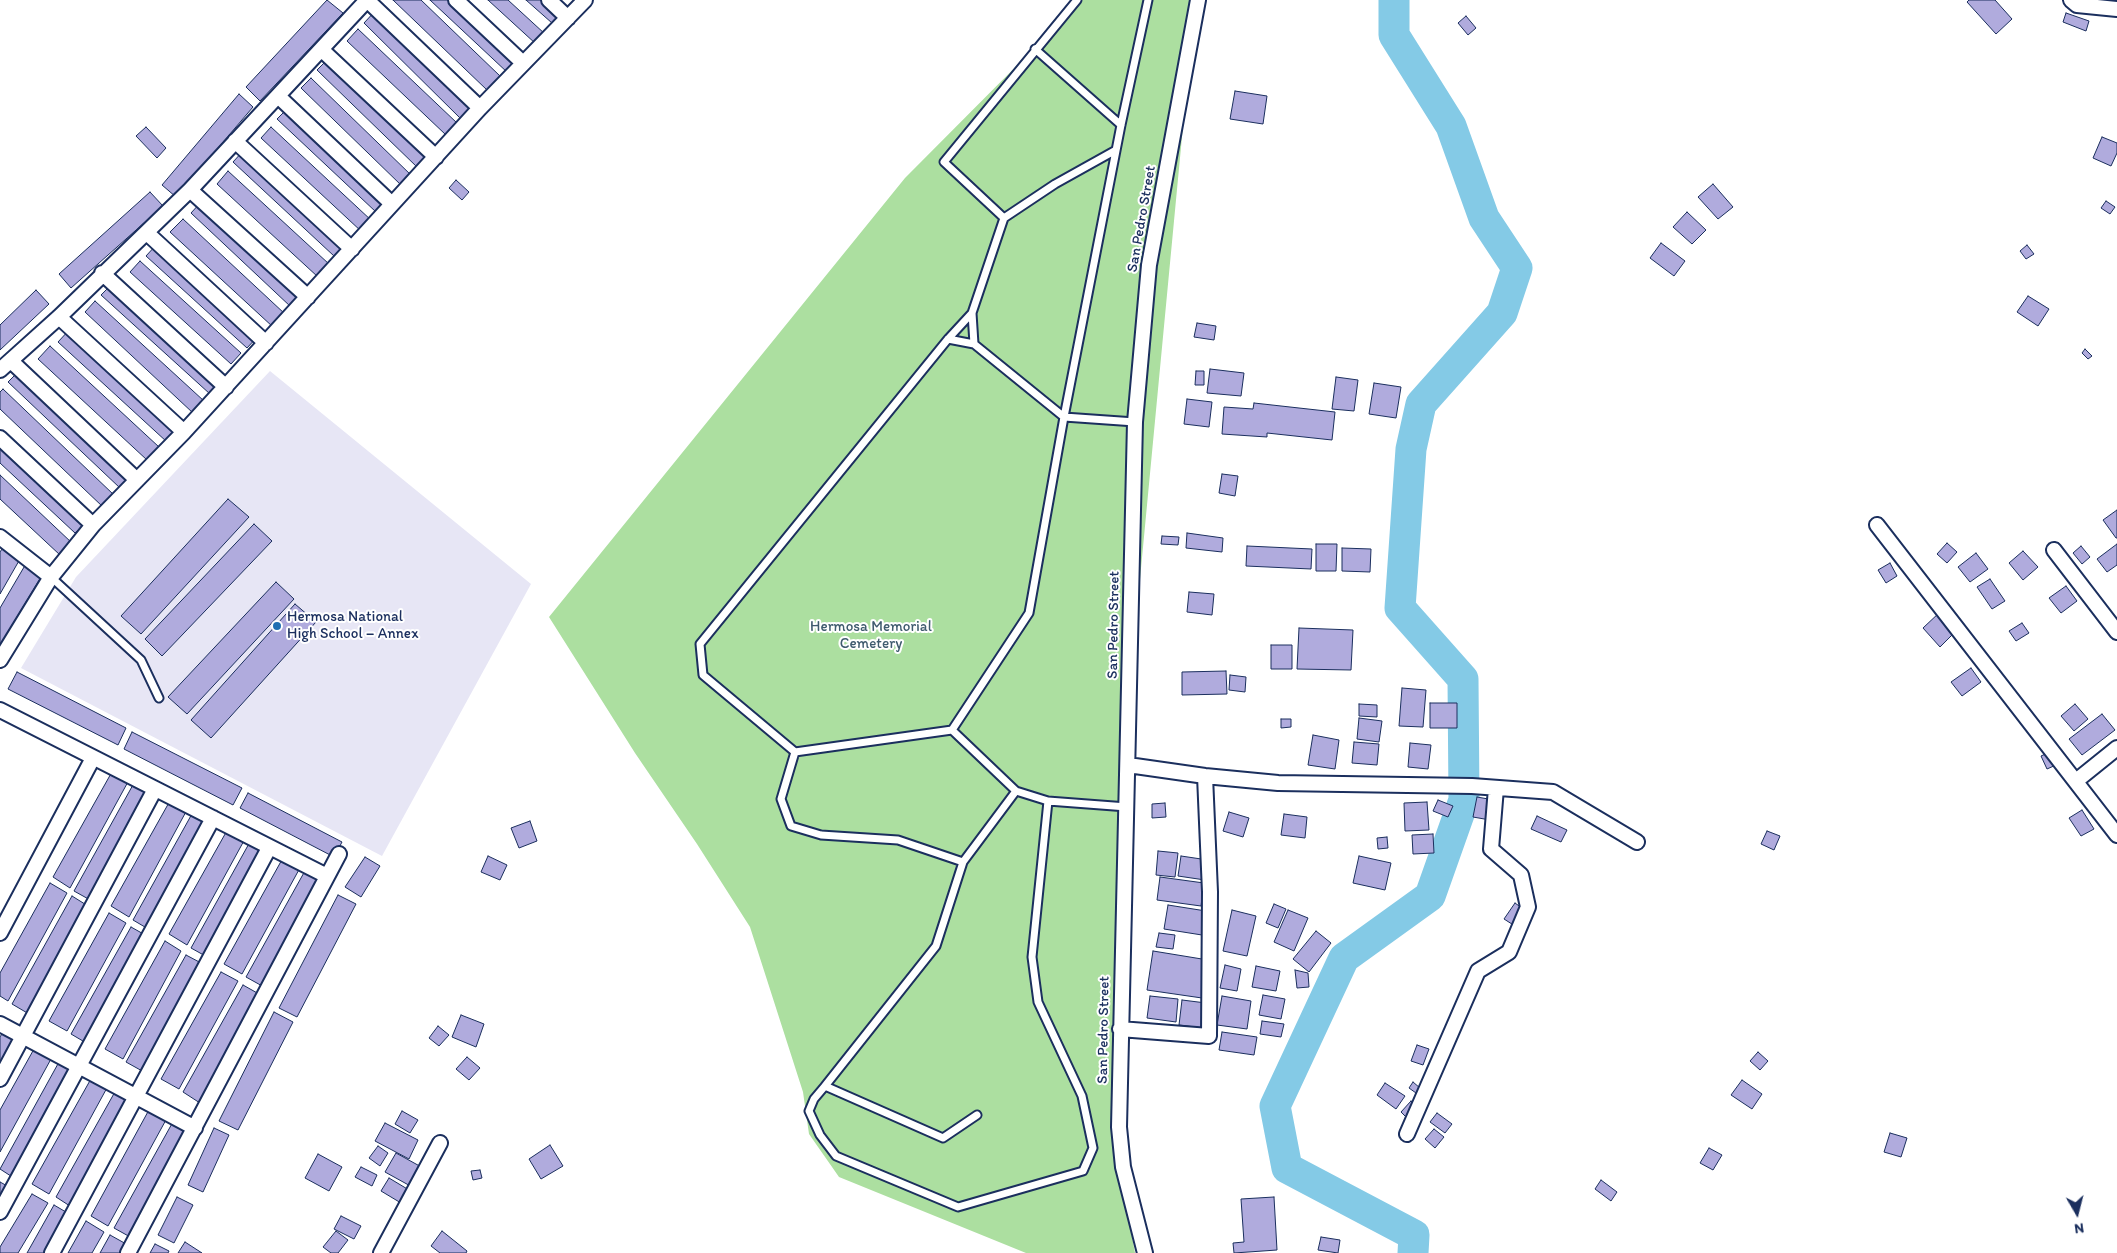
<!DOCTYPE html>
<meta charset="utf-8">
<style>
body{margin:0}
#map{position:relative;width:2117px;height:1253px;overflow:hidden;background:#fff;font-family:Itim,sans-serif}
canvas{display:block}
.north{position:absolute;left:2052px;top:1188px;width:50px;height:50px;-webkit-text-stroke:4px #fff;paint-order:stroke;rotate:172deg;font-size:14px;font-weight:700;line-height:20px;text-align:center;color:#1b2f5e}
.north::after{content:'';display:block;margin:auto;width:18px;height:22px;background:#1b2f5e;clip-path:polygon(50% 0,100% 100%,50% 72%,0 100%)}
</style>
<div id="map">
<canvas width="2117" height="1253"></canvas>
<div class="north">N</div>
</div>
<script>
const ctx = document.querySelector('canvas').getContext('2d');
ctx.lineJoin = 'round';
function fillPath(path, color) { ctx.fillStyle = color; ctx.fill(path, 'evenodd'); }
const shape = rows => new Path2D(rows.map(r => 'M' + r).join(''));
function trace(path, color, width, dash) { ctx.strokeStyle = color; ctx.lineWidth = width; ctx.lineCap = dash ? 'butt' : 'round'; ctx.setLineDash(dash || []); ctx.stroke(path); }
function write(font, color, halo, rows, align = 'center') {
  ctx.font = font + ' Itim,sans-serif'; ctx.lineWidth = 4; ctx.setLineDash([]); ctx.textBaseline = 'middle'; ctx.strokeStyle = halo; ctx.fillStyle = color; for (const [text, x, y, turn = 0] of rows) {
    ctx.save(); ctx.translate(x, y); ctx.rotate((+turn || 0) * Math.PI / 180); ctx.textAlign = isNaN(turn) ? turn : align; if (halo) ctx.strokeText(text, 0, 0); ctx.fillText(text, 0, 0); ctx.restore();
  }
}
const built = shape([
 [270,371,531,584,382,856,21,668,76,577]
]);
const green = shape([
 [1082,0,1195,0,1124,747,1120,824,1113,1133,1135,1253,1026,1253,839,1177,809,1134,803,1092,750,927,697,844,635,753,549,617,905,178]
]);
const river = shape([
 [1394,0,1394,35,1451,126,1484,218,1517,268,1502,313,1421,404,1411,449,1400,608,1463,679,1464,800,1430,896,1344,958,1275,1106,1287,1168,1414,1235,1413,1253]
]);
const building = shape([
 [327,0,343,13,260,101,246,87,327,0],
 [393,0,421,0,500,76,487,90,393,0],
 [430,0,455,0,520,60,508,73,430,0],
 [488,0,508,0,545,34,536,44,488,0],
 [526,0,547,0,561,13,552,23,526,0],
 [1969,0,1995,0,2012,19,1996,34,1967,2,1969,0],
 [377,9,474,104,460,118,364,23,377,9],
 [2066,13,2089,21,2086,31,2063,22,2066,13],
 [1466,16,1476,28,1468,35,1458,23,1466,16],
 [358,29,457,123,446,135,347,41,358,29],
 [328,59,429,157,418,168,317,70,328,59],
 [311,78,412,176,402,186,301,88,311,78],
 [1235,91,1267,96,1263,124,1230,119,1235,91],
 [239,94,253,107,176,197,162,185,239,94],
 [289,107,388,200,376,212,277,119,289,107],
 [146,127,166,148,157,158,136,136,146,127],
 [271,127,372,221,362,232,261,138,271,127],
 [2102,137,2117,143,2117,153,2111,166,2093,158,2102,137],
 [244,150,345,244,334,256,233,162,244,150],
 [228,171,329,264,318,277,217,184,228,171],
 [456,180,469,192,462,200,449,188,456,180],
 [1713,184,1733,207,1718,219,1698,197,1713,184],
 [150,192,163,206,71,288,59,274,150,192],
 [202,201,302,295,291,307,191,213,202,201],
 [2106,201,2115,207,2110,214,2101,208,2106,201],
 [1687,212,1706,230,1692,244,1673,227,1687,212],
 [183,219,285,314,273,327,170,232,183,219],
 [1661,243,1685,261,1674,276,1650,258,1661,243],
 [157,244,258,336,247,348,146,256,157,244],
 [2027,245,2034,254,2026,259,2020,251,2027,245],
 [140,261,241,353,231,364,130,272,140,261],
 [113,283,221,382,210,394,101,295,113,283],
 [36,290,49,304,0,350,0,325,36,290],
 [2028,296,2049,309,2038,326,2017,312,2028,296],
 [95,301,204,401,193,413,85,312,95,301],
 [1197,323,1216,326,1214,340,1194,337,1197,323],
 [70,329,179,428,167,442,58,342,70,329],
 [50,346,159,447,147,460,38,359,50,346],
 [2085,349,2092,356,2088,359,2082,353,2085,349],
 [1210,369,1244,373,1241,396,1207,393,1210,369],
 [20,370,131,476,120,488,8,382,20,370],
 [1196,371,1204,371,1204,385,1195,385,1196,371],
 [1336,377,1358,380,1354,411,1332,409,1336,377],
 [1374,383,1401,387,1396,418,1369,414,1374,383],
 [3,389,114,495,103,507,0,409,0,392,3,389],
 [1187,399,1212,402,1209,427,1184,424,1187,399],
 [1254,403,1335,412,1332,440,1267,433,1267,437,1222,434,1224,407,1253,409,1254,403],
 [0,439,87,521,75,533,0,463,0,439],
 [1222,474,1238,476,1235,496,1219,493,1222,474],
 [0,475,72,543,60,555,0,499,0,475],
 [228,499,249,517,141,634,121,616,228,499],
 [2117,510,2117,538,2116,538,2103,520,2117,510],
 [254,524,272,541,162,656,145,639,254,524],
 [1187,533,1223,538,1222,552,1186,548,1187,533],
 [1162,536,1179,537,1178,545,1161,544,1162,536],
 [1947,543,1957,552,1947,563,1937,554,1947,543],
 [1316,544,1337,544,1336,571,1316,571,1316,544],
 [2117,544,2117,565,2107,572,2097,559,2117,544],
 [1247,546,1312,549,1311,569,1246,566,1247,546],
 [2081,546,2090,557,2082,564,2073,553,2081,546],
 [1342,548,1371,549,1370,572,1342,571,1342,548],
 [2,549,20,559,0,594,0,552,2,549],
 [2023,551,2038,567,2023,580,2009,563,2023,551],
 [1976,553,1988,569,1970,582,1958,567,1976,553],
 [27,562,44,572,0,645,0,608,27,562],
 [1890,563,1897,576,1886,583,1878,570,1890,563],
 [1990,579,2005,601,1992,609,1977,587,1990,579],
 [276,582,294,599,187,714,168,697,276,582],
 [2066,586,2077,601,2061,613,2049,598,2066,586],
 [1189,592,1214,594,1212,615,1187,612,1189,592],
 [295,604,316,622,211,738,191,720,295,604],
 [1940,612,1957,630,1940,647,1923,628,1940,612],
 [2022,623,2029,633,2016,641,2009,631,2022,623],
 [1299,628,1353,630,1351,670,1297,669,1299,628],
 [1271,645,1292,645,1292,669,1271,669,1271,645],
 [1971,668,1981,682,1962,696,1951,682,1971,668],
 [1226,671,1227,694,1182,695,1182,672,1226,671],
 [17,672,126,728,118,745,8,689,17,672],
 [1230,675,1246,677,1245,692,1229,690,1230,675],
 [1402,688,1426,690,1423,727,1399,726,1402,688],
 [1430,703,1457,703,1457,728,1430,728,1430,703],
 [1359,704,1377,705,1377,717,1359,716,1359,704],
 [2075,704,2088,719,2074,731,2061,716,2075,704],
 [2102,714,2115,730,2082,755,2069,739,2102,714],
 [1359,718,1382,721,1379,742,1357,739,1359,718],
 [1281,719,1291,719,1291,727,1281,728,1281,719],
 [132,732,242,788,233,805,124,749,132,732],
 [1313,735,1339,740,1335,769,1308,765,1313,735],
 [1354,742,1379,744,1377,765,1352,763,1354,742],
 [1410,743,1431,745,1428,769,1408,767,1410,743],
 [2050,752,2056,765,2047,769,2041,756,2050,752],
 [113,770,129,780,70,888,53,877,113,770],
 [134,783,151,793,92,901,74,891,134,783],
 [248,793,342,842,334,857,240,808,248,793],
 [1477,797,1494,800,1490,820,1473,817,1477,797],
 [171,799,188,808,129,917,111,906,171,799],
 [1438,800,1453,806,1448,817,1433,811,1438,800],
 [1427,802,1429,830,1405,831,1404,803,1427,802],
 [1165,803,1166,817,1152,818,1152,804,1165,803],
 [2082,810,2094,829,2081,836,2069,818,2082,810],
 [193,812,209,822,150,930,133,920,193,812],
 [1229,812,1249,818,1243,837,1223,831,1229,812],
 [1284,814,1307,817,1305,838,1281,835,1284,814],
 [1537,816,1567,830,1561,842,1531,829,1537,816],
 [530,821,537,841,519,848,511,828,530,821],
 [229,827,246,837,187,945,169,934,229,827],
 [1767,831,1780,836,1774,850,1761,844,1767,831],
 [1433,834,1434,853,1413,854,1412,835,1433,834],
 [1387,837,1388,848,1378,849,1377,838,1387,837],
 [251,840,268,850,209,958,191,948,251,840],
 [1158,851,1178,853,1175,877,1156,875,1158,851],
 [284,856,301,866,242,974,224,964,284,856],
 [488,856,507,865,500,880,481,872,488,856],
 [1181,856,1208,860,1205,880,1178,876,1181,856],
 [1359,856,1391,863,1385,890,1353,883,1359,856],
 [365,857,380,866,361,897,345,887,365,857],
 [306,869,323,879,264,987,246,977,306,869],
 [1160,877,1204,883,1201,906,1157,900,1160,877],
 [50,883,67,893,8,1001,0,996,0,973,50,883],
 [338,895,356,904,297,1017,279,1008,338,895],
 [72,896,88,906,29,1014,12,1004,72,896],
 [1515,903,1526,911,1515,926,1504,919,1515,903],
 [1274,904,1286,909,1278,928,1266,923,1274,904],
 [1168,905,1206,911,1202,935,1164,929,1168,905],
 [1232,910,1256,916,1247,956,1223,951,1232,910],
 [1288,910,1308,918,1294,951,1274,942,1288,910],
 [109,913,126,923,67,1031,49,1021,109,913],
 [131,927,147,936,88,1044,71,1034,131,927],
 [1316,931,1331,943,1309,972,1293,959,1316,931],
 [1159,933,1175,935,1173,949,1156,947,1159,933],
 [165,941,181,951,123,1059,105,1049,165,941],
 [1153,951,1208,960,1202,998,1147,990,1153,951],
 [186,955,203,964,144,1072,126,1062,186,955],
 [1225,965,1241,969,1237,991,1220,988,1225,965],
 [1256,966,1280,971,1276,991,1252,987,1256,966],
 [1295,970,1308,973,1309,987,1297,988,1295,970],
 [221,972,238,981,179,1089,161,1079,221,972],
 [243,985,259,994,200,1103,183,1092,243,985],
 [1263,995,1285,999,1281,1019,1259,1015,1263,995],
 [1150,996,1178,999,1176,1022,1147,1018,1150,996],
 [1222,996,1251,1001,1247,1029,1217,1025,1222,996],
 [1182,1000,1206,1003,1203,1028,1179,1025,1182,1000],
 [274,1012,293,1022,238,1130,219,1121,274,1012],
 [461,1015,484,1024,476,1047,452,1037,461,1015],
 [1262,1021,1284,1024,1281,1037,1260,1034,1262,1021],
 [438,1026,449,1035,439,1046,429,1038,438,1026],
 [3,1032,19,1042,0,1078,0,1037,3,1032],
 [1222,1032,1257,1037,1254,1055,1219,1050,1222,1032],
 [1417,1045,1429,1049,1423,1065,1411,1061,1417,1045],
 [34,1049,51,1059,0,1152,0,1110,34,1049],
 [1758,1052,1768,1061,1760,1070,1750,1061,1758,1052],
 [467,1057,480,1068,469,1080,456,1069,467,1057],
 [59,1062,76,1072,17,1180,0,1169,59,1062],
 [92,1077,108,1086,49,1194,32,1184,92,1077],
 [1742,1080,1762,1094,1752,1109,1731,1095,1742,1080],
 [1413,1082,1420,1088,1416,1093,1409,1088,1413,1082],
 [1385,1083,1405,1096,1396,1109,1377,1095,1385,1083],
 [116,1090,132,1100,73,1208,56,1197,116,1090],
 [1411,1101,1418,1107,1407,1118,1401,1112,1411,1101],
 [150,1108,167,1118,108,1226,91,1216,150,1108],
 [402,1111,418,1120,410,1133,395,1124,402,1111],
 [1437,1113,1452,1124,1445,1133,1430,1122,1437,1113],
 [174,1120,191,1130,132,1238,114,1228,174,1120],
 [385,1123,418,1140,409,1159,375,1141,385,1123],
 [214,1128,229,1135,203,1192,188,1185,214,1128],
 [1434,1129,1444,1137,1435,1148,1425,1139,1434,1129],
 [1890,1133,1907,1138,1901,1157,1884,1152,1890,1133],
 [550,1145,563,1166,541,1179,529,1159,550,1145],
 [378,1146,388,1153,380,1166,369,1158,378,1146],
 [1709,1148,1722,1155,1713,1170,1700,1163,1709,1148],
 [396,1153,425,1169,414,1188,385,1172,396,1153],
 [318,1154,342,1167,329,1191,305,1178,318,1154],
 [361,1167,377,1175,372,1186,355,1177,361,1167],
 [480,1170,482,1178,473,1180,471,1171,480,1170],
 [389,1178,409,1190,401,1203,381,1191,389,1178],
 [1601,1180,1617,1192,1611,1201,1595,1189,1601,1180],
 [0,1182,11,1188,0,1209,0,1182],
 [32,1194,48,1203,18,1253,0,1253,0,1247,32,1194],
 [177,1197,193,1205,174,1243,158,1235,177,1197],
 [1274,1197,1277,1250,1234,1253,1233,1243,1244,1242,1241,1199,1274,1197],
 [54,1205,71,1215,49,1253,27,1253,54,1205],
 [341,1216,361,1226,354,1239,334,1229,341,1216],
 [86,1221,104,1232,92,1253,68,1253,86,1221],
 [336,1231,348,1240,338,1253,331,1253,323,1247,336,1231],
 [442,1231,467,1251,466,1253,440,1253,431,1246,442,1231],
 [110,1235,128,1245,123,1253,100,1253,110,1235],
 [1321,1237,1340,1240,1338,1253,1318,1250,1321,1237],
 [185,1242,202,1253,178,1253,185,1242],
 [155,1244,169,1251,168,1253,150,1253,155,1244]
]);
const lane = shape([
 [1035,49,1121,125],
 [1116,150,1055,184,1004,218,972,313,974,344,1064,417,1135,422],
 [1004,218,944,162,1077,0],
 [972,313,948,339,700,644,703,675,795,752,952,730,1016,791,1048,801],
 [948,339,974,344],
 [51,577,141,660,159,698],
 [952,730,1029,613,1064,417,1121,125,1148,0],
 [795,752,781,799,791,826,821,835,898,840,963,862],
 [825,1086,936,946,963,862,1016,791],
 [977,1115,943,1138,825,1086,814,1099,809,1111,820,1135,836,1156,958,1207,1083,1171,1093,1148,1082,1096,1038,1002,1032,957,1048,801,1127,807]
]);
const street = shape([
 [367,0,480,108],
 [456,0,523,63],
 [549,0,568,18],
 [2071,0,2077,5,2117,9],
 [322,50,436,157],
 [279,97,392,204],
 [235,141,352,249],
 [190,190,308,297],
 [147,233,266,343],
 [102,273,226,387],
 [59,317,184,432],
 [11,361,137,480],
 [0,370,59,317,190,190,367,0],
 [0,438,93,525],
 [1877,525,2117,835],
 [0,537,51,577],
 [2054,550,2117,632],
 [0,660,51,577,93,525,184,432,480,108,585,0],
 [0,710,327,876],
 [1128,765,1205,776,1278,783,1472,786,1553,792,1637,842],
 [2076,781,2117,748],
 [0,933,93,758],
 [0,1024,195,1128],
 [1120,1029,1209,1036,1210,892,1205,776],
 [0,1079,155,789],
 [1407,1134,1478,971,1509,952,1528,907,1521,875,1491,849,1496,788],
 [0,1212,213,818],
 [52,1253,269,848],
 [128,1253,339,854],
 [381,1253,440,1143],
 [1145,1253,1123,1167,1119,1127,1135,422,1149,265,1198,0]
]);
const markers = [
 [277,626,5,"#1f6fb2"]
];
const streetNames = [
 ["San Pedro Street",1142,219,-80],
 ["San Pedro Street",1114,625,-89],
 ["San Pedro Street",1104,1030,-89]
];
const poiNames = [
 ["Hermosa National",287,617],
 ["High School – Annex",287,634]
];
const parkNames = [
 ["Hermosa Memorial",871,627],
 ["Cemetery",871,644]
];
fillPath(built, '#e7e6f5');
fillPath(green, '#acdfa0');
trace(river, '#84cae6', 31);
fillPath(building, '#b0abdd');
trace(building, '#1b2f5e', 1);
trace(lane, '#1b2f5e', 11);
trace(street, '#1b2f5e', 18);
trace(lane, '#fff', 7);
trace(street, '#fff', 14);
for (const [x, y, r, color] of markers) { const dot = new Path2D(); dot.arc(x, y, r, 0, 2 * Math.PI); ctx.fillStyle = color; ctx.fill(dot); trace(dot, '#fff', 2); }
write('15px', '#1b2f5e', '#fff', streetNames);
write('15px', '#1b2f5e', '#fff', poiNames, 'left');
write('15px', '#3f5b6e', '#fff', parkNames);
</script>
